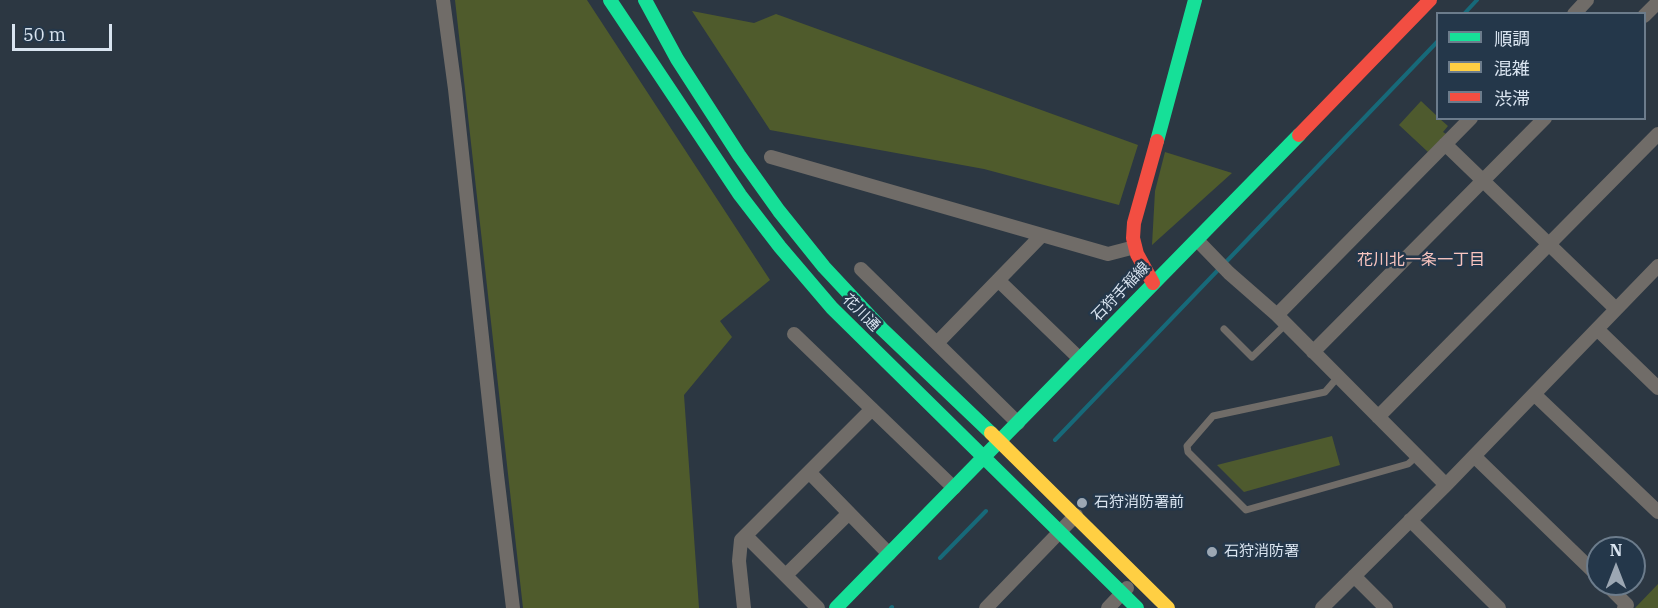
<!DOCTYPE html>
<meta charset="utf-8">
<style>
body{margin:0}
#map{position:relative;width:1658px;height:608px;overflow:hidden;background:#2c3742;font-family:"IBM Plex Serif","Noto Sans JP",serif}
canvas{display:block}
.legend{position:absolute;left:1436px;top:12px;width:210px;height:108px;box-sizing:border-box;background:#24374a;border:2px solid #6c7c8c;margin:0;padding:8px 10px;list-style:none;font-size:18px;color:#d9e4f0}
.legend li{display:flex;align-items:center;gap:12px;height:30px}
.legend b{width:30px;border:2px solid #6c7c8c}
.north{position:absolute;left:1586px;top:536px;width:60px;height:60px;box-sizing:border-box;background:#24374a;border:2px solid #6c7c8c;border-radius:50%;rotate:0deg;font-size:16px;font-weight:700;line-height:24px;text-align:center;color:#d9e4f0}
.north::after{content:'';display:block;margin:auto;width:21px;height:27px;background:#9ca7b3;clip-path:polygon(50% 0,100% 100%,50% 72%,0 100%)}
.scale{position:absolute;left:12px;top:24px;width:100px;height:27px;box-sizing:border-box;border:3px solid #d9e4f0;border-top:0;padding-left:8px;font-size:18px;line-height:21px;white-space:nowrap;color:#d9e4f0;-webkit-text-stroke:4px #24374a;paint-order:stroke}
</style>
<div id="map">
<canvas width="1658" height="608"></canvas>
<ul class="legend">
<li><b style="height:8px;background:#16e098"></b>順調</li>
<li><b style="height:8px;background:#ffcf43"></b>混雑</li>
<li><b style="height:8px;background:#f24e42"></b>渋滞</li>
</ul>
<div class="north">N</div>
<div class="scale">50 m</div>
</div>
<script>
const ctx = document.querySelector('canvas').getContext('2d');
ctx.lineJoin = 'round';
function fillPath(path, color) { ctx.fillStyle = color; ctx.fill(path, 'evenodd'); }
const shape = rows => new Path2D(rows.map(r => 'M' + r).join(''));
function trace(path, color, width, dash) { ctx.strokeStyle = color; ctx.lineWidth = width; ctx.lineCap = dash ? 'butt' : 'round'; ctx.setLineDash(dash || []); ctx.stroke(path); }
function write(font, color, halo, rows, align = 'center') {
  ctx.font = font + ' "IBM Plex Serif","Noto Sans JP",serif'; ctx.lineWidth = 5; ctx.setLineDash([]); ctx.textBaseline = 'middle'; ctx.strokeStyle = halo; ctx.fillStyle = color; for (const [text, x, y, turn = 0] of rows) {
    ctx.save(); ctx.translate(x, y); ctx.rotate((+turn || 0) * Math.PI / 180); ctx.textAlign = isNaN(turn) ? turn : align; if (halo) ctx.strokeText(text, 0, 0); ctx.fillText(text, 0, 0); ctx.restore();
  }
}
const green = shape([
 [1421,101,1437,116,1438,118,1440,119,1448,126,1443,132,1446,134,1428,152,1399,125],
 [1332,436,1340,465,1244,492,1217,465],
 [1658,584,1658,608,1635,608]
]);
const forest = shape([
 [455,0,587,0,770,280,720,321,732,337,684,395,699,608,523,608],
 [692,11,754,23,776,14,1138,145,1119,205,984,169,770,130],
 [1165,152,1232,173,1152,245,1155,191]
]);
const stream = shape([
 [1464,14,1477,0],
 [1224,264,1438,41],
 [1055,440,1219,269],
 [940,558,986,511],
 [891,608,892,607]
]);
const lane = shape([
 [1224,329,1252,357,1286,324],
 [1338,377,1325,392,1213,416,1187,446,1188,452,1246,510,1408,464,1417,456]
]);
const street = shape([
 [443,0,455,89,497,475,513,608],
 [1574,14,1587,0],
 [1644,16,1658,2],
 [1445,144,1616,309],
 [771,157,1108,254,1135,247],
 [1197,240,1229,273,1277,315,1446,485],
 [861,269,1018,423],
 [998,280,1080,359],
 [1277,315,1471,118],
 [1597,329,1658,388],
 [794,334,954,488],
 [937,343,1042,235],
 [1313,352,1545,118],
 [1534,394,1658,512],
 [1378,417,1658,134],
 [1474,456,1598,576],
 [809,472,889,554],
 [1410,520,1499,608],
 [746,536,818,608],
 [786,575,849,513],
 [1354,576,1386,608],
 [1606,584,1627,605,1624,608],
 [744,608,739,561,741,540,872,409],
 [986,608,1076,515],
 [1108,608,1127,588],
 [1322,608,1446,485,1658,266]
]);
const fast = shape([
 [610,0,740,195,780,247,832,308,1137,608],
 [645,0,677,59,739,155,779,211,824,267,882,329,991,433],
 [1157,141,1195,0],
 [836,608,1299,135]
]);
const slow = shape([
 [991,433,1168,608]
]);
const jam = shape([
 [1299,135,1430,0],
 [1153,283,1137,254,1133,238,1134,223,1157,141]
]);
const markers = [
 [1082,503,6,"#9ca7b3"],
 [1212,552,6,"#9ca7b3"]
];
const streetNames = [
 ["石狩手稲線",1121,292,-46],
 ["花川通",861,313,45]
];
const poiNames = [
 ["石狩消防署前",1094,503],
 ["石狩消防署",1224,552]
];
const neighbourhoodNames = [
 ["花川北一条一丁目",1421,260]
];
fillPath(green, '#4e5a2e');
fillPath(forest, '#4f5b2c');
trace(stream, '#176979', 4);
trace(lane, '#706c68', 7);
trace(street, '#706c68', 14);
trace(fast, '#16e098', 14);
trace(slow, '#ffcf43', 14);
trace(jam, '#f24e42', 14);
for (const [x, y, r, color] of markers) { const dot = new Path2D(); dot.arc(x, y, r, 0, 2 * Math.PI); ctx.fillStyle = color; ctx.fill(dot); trace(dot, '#24374a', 2); }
write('15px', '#d9e4f0', '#24374a', streetNames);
write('15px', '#d9e4f0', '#24374a', poiNames, 'left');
write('16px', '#f9c5c0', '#24374a', neighbourhoodNames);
</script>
